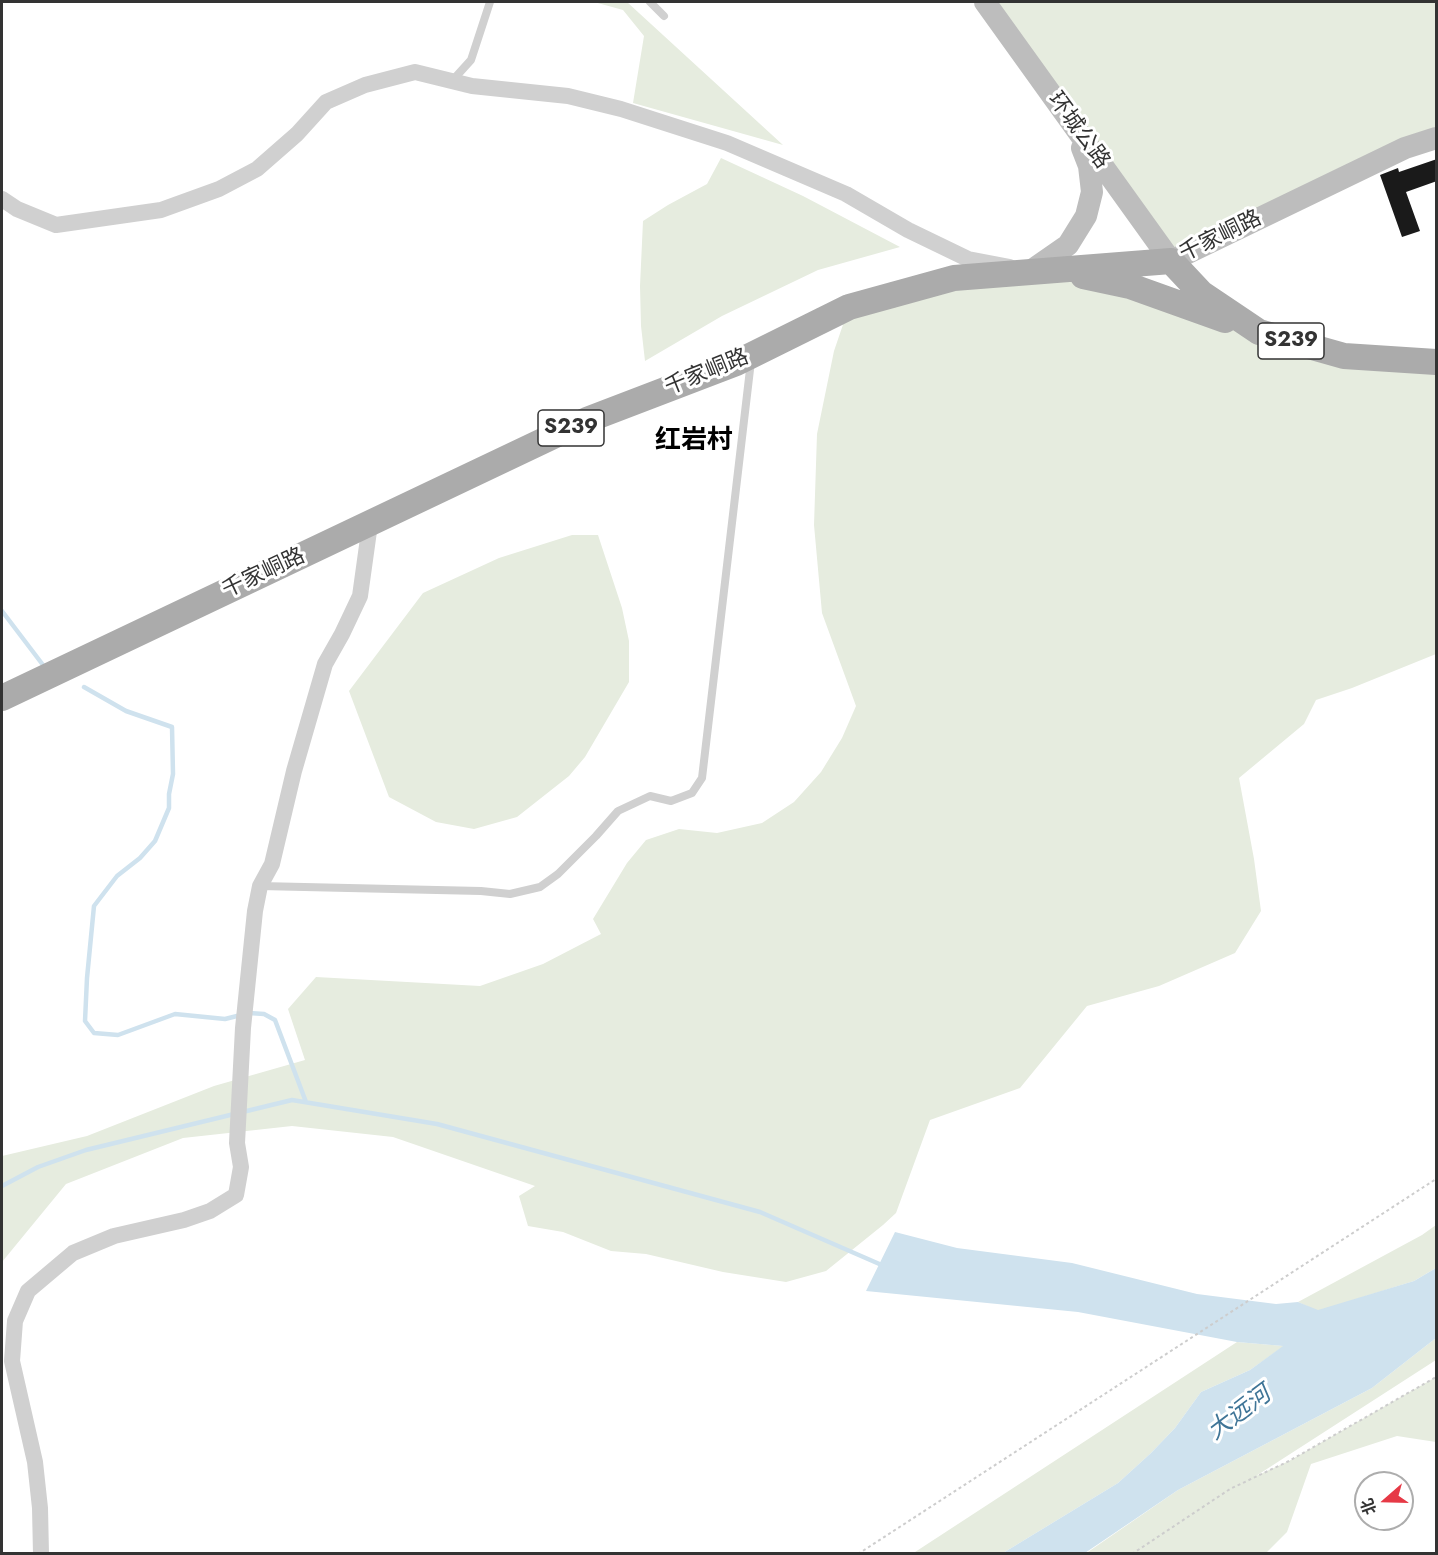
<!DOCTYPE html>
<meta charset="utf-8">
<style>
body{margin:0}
#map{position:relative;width:1438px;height:1555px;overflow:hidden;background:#fff;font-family:Jost,"Noto Sans SC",sans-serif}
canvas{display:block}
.frame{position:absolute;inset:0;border:3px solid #333;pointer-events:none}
.north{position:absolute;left:1354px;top:1471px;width:60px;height:60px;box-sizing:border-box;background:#fff;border:2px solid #adadad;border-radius:50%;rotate:250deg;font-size:16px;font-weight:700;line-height:24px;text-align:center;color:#333}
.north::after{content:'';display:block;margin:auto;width:21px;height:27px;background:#e63946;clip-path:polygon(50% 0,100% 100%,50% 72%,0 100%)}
</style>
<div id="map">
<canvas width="1438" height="1555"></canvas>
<div class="frame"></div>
<div class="north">北</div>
</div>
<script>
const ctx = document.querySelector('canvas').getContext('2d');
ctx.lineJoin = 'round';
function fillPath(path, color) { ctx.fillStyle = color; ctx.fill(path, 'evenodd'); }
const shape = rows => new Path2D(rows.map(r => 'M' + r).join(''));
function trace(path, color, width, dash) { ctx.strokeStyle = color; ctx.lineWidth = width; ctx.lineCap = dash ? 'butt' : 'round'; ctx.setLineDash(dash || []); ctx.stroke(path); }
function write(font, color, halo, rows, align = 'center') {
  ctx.font = font + ' Jost,"Noto Sans SC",sans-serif'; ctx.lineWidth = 6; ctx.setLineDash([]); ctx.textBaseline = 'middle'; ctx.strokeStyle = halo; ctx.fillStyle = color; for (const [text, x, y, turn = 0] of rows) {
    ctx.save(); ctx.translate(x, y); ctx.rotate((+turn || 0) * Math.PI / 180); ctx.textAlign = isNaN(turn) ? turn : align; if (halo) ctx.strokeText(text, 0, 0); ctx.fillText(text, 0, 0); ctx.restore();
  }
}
const green = shape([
 [594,2,627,2,783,145,633,103,644,36,623,10],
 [985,2,1436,2,1436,138,1171,261],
 [721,158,803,196,900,247,818,270,722,316,645,361,641,326,640,286,643,221,668,205,707,184],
 [1032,270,1259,332,1436,362,1436,654,1352,688,1316,700,1304,724,1239,778,1254,859,1261,911,1235,953,1159,986,1087,1006,1020,1088,930,1120,896,1213,883,1225,826,1271,786,1282,723,1272,646,1254,611,1251,563,1232,528,1226,519,1196,535,1186,393,1137,292,1126,183,1138,66,1184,2,1262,2,1156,87,1136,214,1086,305,1060,288,1009,316,977,480,986,543,964,601,934,593,919,627,863,646,840,679,829,717,833,762,823,794,802,821,772,842,738,856,706,822,613,814,525,817,434,834,351,849,307],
 [572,535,598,535,622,608,629,641,629,682,585,757,569,776,517,817,474,829,436,822,389,797,349,691,423,593,499,558],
 [1436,1225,1436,1268,1414,1281,1318,1311,1298,1302,1422,1235],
 [1436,1338,1436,1360,1256,1476,1289,1461,1436,1377,1436,1442,1397,1436,1311,1464,1287,1532,1266,1553,1085,1554,1178,1490,1372,1388],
 [1237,1342,1284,1346,1250,1370,1201,1392,1175,1428,1151,1453,1118,1483,1003,1553,912,1554]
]);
const water = shape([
 [895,1232,957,1248,1072,1263,1197,1294,1276,1304,1298,1302,1318,1310,1414,1281,1436,1268,1436,1338,1372,1388,1178,1490,1085,1553,1003,1553,1118,1483,1151,1453,1175,1428,1201,1392,1250,1370,1283,1346,1237,1342,1078,1312,866,1291]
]);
const stream = shape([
 [2,611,43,665],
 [84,687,126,711,172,727,173,774,169,794,169,808,155,841,140,858,117,876,94,906,87,978,85,1021,94,1033,118,1035,175,1014,225,1019,241,1015],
 [249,1013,264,1014,275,1020,306,1102],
 [2,1186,38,1167,86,1150,292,1100,437,1124,760,1212,884,1266]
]);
const building = shape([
 [1437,159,1437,181,1406,192,1420,231,1402,237,1380,175,1398,168,1399,172]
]);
const path = shape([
 [858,1554,1436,1179],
 [1132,1554,1230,1489,1289,1461,1436,1377]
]);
const lane = shape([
 [650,2,664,16],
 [452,81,471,60,490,2],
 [260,886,481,891,510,894,540,887,558,874,596,836,618,811,650,796,671,801,692,793,702,778,751,361]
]);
const street = shape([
 [2,199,17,209,56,225,161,210,219,189,257,169,297,134,326,102,365,85,415,72,472,86,568,96,621,109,727,143,846,194,908,230,968,259,1010,267],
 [41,1554,40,1508,35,1462,12,1361,15,1321,28,1291,73,1253,114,1236,184,1220,210,1211,236,1195,241,1167,237,1143,243,1028,255,911,260,886,272,864,294,771,325,664,342,634,360,596,370,524]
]);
const secondary = shape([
 [985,2,1171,261,1405,148,1436,138],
 [1032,270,1068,245,1086,216,1092,192,1089,166,1082,148]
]);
const primary = shape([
 [1083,276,1130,286,1225,320],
 [2,698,587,420,736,363,849,307,954,278,1171,261,1201,293,1259,332,1344,356,1436,362]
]);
const shields = [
 [1291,341,66],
 [571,428,66]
];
const shieldNames = [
 ["S239",1291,341],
 ["S239",571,428]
];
const streetNames = [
 ["环城公路",1078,131,54],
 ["千家峒路",1221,237,-26],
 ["千家峒路",707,373,-22],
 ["千家峒路",264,574,-25]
];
const waterNames = [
 ["大远河",1240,1414,-37]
];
const quarterNames = [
 ["红岩村",694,442]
];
fillPath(green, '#e6ecdf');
fillPath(water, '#cfe2ee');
trace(stream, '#cfe2ee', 4.5);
fillPath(building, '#1a1a1a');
trace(path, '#cdcdcd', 2, [3, 3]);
trace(lane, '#d0d0d0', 8);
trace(street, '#d0d0d0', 16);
trace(secondary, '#bdbdbd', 22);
trace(primary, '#ababab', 26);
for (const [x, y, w] of shields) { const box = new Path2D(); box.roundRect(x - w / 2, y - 18, w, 36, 4.5); ctx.fillStyle = '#fff'; ctx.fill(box); trace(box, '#333', 1.5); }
write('bold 21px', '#333', null, shieldNames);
write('22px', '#333', '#fff', streetNames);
write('italic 24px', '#3f7597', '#fff', waterNames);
write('bold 26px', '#000', '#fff', quarterNames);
</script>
